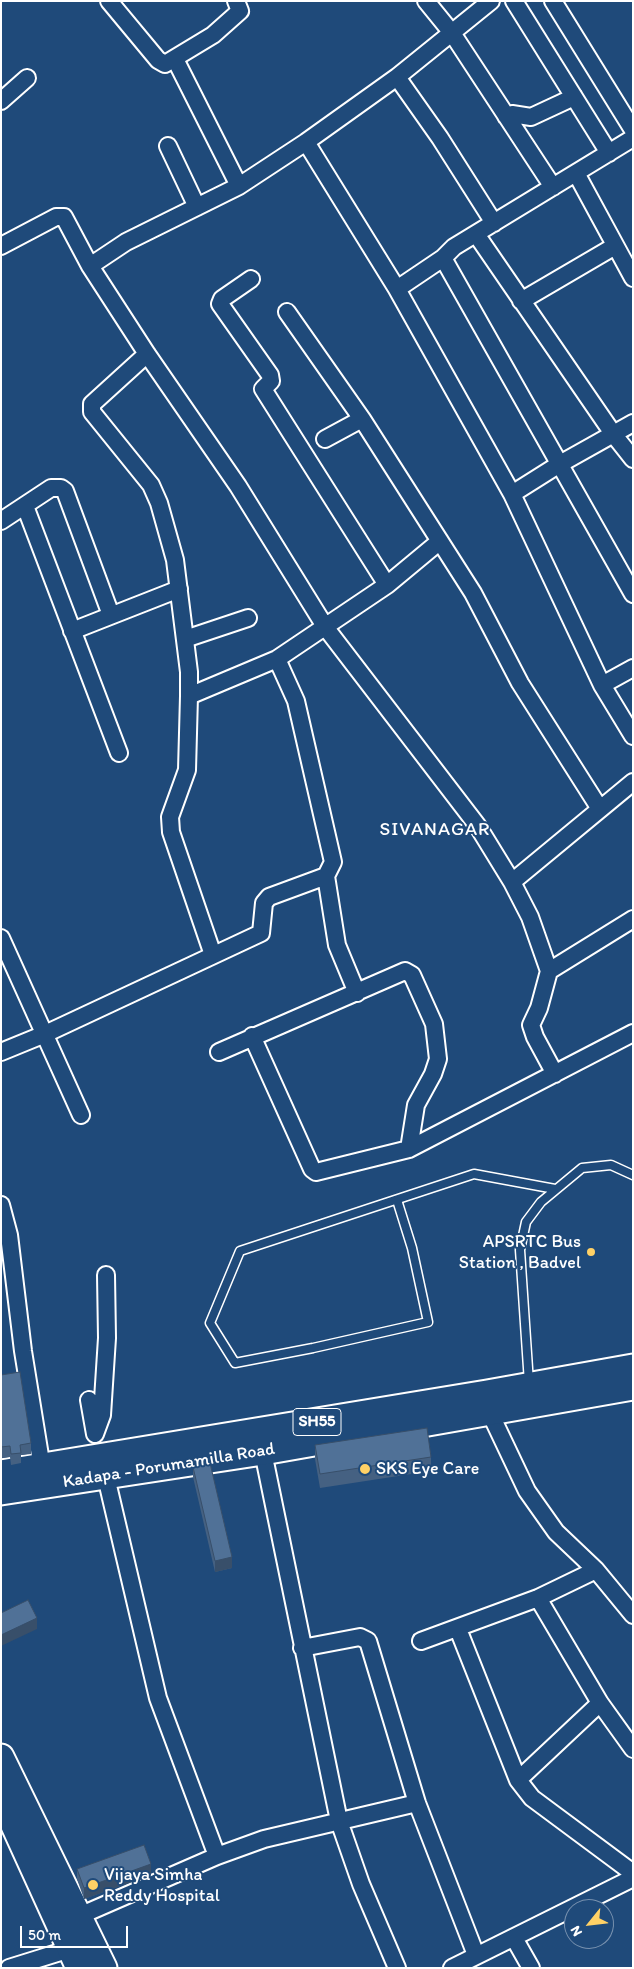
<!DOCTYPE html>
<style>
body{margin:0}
#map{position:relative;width:634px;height:1969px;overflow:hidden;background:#1f4a7a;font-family:Itim,sans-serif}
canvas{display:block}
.frame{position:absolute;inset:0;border:2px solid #fff;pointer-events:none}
.north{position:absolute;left:564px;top:1899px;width:50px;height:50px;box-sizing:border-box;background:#1f4a7a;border:1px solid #7992af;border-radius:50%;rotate:241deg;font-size:14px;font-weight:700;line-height:20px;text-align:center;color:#fff}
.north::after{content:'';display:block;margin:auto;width:18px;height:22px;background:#ffd166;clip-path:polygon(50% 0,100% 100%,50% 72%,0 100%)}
.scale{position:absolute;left:20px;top:1926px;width:108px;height:22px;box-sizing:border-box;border:2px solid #fff;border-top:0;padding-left:6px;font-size:15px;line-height:18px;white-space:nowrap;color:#fff;-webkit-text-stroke:4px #1f4a7a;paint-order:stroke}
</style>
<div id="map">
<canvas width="634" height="1969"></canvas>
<div class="frame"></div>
<div class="north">N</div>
<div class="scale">50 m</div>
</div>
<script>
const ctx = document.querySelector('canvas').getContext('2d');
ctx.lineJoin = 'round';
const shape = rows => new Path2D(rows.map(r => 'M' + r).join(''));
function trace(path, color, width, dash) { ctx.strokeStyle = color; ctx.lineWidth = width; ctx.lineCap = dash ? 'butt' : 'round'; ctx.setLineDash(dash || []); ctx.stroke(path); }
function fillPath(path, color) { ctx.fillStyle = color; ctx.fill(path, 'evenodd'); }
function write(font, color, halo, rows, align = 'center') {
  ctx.font = font + ' Itim,sans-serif'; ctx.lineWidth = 4; ctx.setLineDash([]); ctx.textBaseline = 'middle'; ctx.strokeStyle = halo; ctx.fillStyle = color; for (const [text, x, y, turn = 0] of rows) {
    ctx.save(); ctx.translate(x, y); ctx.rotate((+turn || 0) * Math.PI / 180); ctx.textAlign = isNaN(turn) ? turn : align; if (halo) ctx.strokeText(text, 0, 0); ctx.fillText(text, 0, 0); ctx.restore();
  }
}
const service = shape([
 [397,1200,412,1248,428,1322,313,1348,235,1363,210,1323,240,1251,474,1174,555,1189],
 [529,1383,520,1250,526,1222,541,1202,582,1168,611,1165,633,1175]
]);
const minor = shape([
 [109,1,158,60,165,64,213,35,240,11,236,1],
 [426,1,452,33,553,187],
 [514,1,609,153],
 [553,1,633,130],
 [175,59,239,186],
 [397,77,440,138,494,223],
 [1,101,27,78],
 [506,116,512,114,531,117,574,97],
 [633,138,454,247,443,258,633,594],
 [306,142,397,289,512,494,602,685,633,736],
 [168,146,197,207],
 [576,173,633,278],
 [476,234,614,435,633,459],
 [1,246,56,217,64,217,90,266,147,354,238,486,326,628,477,825,512,882,530,917,549,971,539,1008,531,1025,535,1037,555,1074],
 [90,266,126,242,239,186,306,142,397,77,491,1],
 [251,279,222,299,220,304,270,375,271,381,263,389,387,585],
 [397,289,443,258],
 [521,301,615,246],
 [287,312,362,419,473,593,520,683,600,809],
 [147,354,92,404,92,412,151,485,159,503,175,560,189,672,189,696,187,770,170,817,171,832,213,955],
 [325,439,362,419],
 [512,494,558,465,633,423],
 [25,506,119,753],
 [1,521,51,488,61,488,65,491,111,615],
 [72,631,179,589],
 [185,639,248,618],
 [277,659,296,701,333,862,326,876,337,945,357,993],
 [602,685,633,668],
 [189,696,277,659,387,585,440,541],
 [512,882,633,782],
 [1,938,81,1115],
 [549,971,633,919],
 [252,1036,312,1169,316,1172,409,1149,633,1033],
 [1,1052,45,1034,261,933,264,903,269,897,326,876],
 [219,1052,405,971,412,975,434,1024,438,1059,433,1074,416,1105,409,1149],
 [1,1205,9,1235,23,1351,42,1468],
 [89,1400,95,1434],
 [490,1413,527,1491,556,1532,596,1570,633,1615],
 [95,1434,102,1415,107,1338,106,1275],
 [263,1452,339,1821,361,1884,397,1968],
 [106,1477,158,1698,217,1856],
 [538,1598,600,1703,633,1749],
 [458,1629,518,1780,532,1798,633,1873],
 [421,1641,538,1598,596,1570],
 [302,1648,360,1637,368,1641,417,1803,476,1955],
 [518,1780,600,1703],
 [70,1920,217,1856,264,1839,417,1803],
 [514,1938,531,1968],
 [9,1968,70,1949],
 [452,1968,633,1878]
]);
const primary = shape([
 [1,1473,487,1393,633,1367],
 [1,1492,263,1452,633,1387],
 [1,1757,104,1968],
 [1,1797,79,1968]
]);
const wall = shape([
 [1,1375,31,1443,31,1454,21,1455,21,1463,11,1465,10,1457,1,1458],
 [315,1445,431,1457,431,1471,320,1488,315,1459],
 [193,1467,232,1568,215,1572,193,1477],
 [77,1869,151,1875,84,1899,77,1879]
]);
const shadedWall = shape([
 [232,1557,232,1568,215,1572,215,1561],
 [37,1618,37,1629,1,1646,1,1635],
 [151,1864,151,1875,84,1899,84,1888]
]);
const building = shape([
 [20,1372,31,1443,20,1445,21,1453,11,1454,10,1446,1,1447,1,1375,20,1372],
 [427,1428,431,1457,320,1474,315,1445,427,1428],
 [210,1463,232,1557,215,1561,193,1467,210,1463],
 [28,1600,37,1618,1,1635,1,1613,28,1600],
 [144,1845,151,1864,84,1888,77,1869,144,1845]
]);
const markers = [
 [591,1252,5,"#ffd166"],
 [365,1469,6,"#ffd166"],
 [93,1885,6,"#ffd166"]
];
const shields = [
 [317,1422,48]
];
const shieldNames = [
 ["SH55",317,1422]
];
const poiNames = [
 ["APSRTC Bus",581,1242,"right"],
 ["Station , Badvel",581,1263,"right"],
 ["SKS Eye Care",376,1469],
 ["Vijaya Simha",104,1875],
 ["Reddy Hospital",104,1896]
];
const streetNames = [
 ["Kadapa - Porumamilla Road",169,1466,-9]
];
const neighbourhoodNames = [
 ["SIVANAGAR",435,830]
];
trace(service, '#fff', 11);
trace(minor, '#fff', 20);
trace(primary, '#fff', 29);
trace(service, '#1f4a7a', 8);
trace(minor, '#1f4a7a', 16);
trace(primary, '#1f4a7a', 25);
fillPath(wall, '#456182');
fillPath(shadedWall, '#384f6a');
fillPath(building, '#507197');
trace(building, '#384f6a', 1);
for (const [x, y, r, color] of markers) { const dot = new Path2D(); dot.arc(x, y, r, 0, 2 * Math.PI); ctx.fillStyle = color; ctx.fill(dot); trace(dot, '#1f4a7a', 2); }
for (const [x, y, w] of shields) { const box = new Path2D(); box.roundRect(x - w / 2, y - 13.5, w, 27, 4); ctx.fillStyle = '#1f4a7a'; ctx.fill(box); trace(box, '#fff', 1); }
write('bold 16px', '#fff', null, shieldNames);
write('18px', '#fff', '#1f4a7a', poiNames, 'left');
write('18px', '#fff', '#1f4a7a', streetNames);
ctx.letterSpacing = '1px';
write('19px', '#fff', '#1f4a7a', neighbourhoodNames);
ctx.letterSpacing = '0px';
</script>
